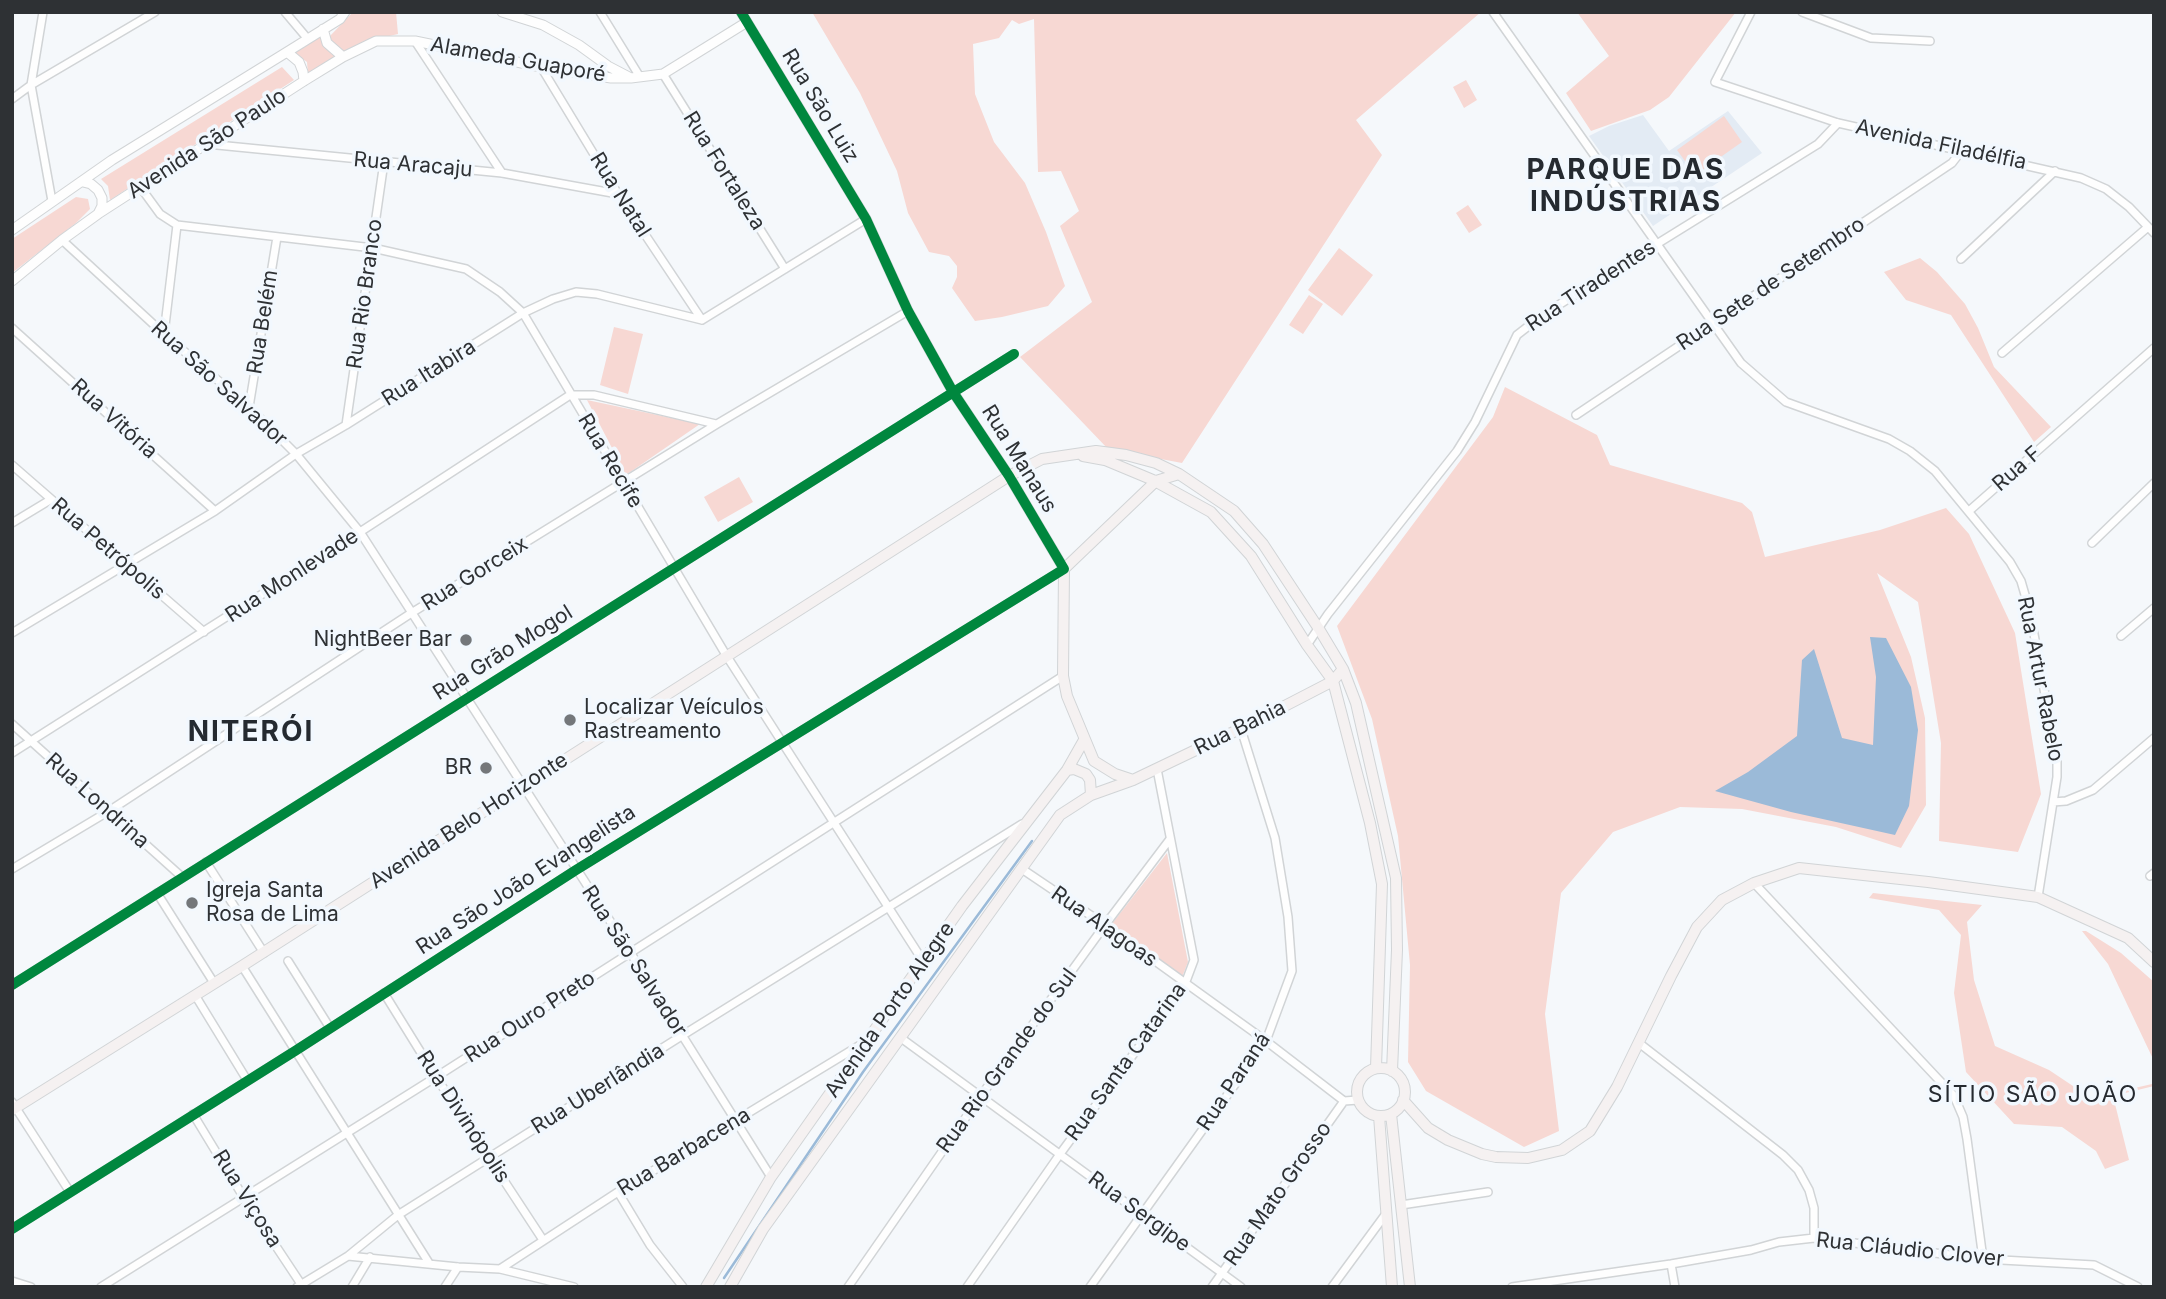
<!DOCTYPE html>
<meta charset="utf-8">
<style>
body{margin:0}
#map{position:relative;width:2166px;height:1299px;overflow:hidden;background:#f5f8fb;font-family:Inter,sans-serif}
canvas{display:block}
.frame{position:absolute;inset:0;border:14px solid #2e3134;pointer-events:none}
</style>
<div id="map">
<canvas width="2166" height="1299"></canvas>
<div class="frame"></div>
</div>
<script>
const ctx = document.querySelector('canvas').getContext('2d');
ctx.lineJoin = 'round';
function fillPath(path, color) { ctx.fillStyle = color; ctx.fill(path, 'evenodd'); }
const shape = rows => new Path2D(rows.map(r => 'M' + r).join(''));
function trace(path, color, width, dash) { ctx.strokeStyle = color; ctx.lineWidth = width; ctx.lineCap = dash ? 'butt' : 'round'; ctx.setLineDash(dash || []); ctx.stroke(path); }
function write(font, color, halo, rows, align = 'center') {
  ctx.font = font + ' Inter,sans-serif'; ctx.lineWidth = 7; ctx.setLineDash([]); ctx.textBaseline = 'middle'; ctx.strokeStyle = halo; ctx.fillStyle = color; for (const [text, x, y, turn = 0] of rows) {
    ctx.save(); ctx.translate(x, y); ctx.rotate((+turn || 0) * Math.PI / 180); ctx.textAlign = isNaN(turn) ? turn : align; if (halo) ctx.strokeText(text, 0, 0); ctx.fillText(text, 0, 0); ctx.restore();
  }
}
const built = shape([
 [1728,111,1762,153,1653,226,1589,136,1609,126,1643,115,1669,151]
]);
const green = shape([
 [353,12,396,12,398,34,368,41,346,53,338,49,333,45,330,36],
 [812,12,1481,12,1356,120,1382,155,1182,463,1108,449,1020,357,1092,302,1060,226,1079,211,1061,171,1038,172,1034,19,1019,24,1012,20,999,38,973,44,975,94,994,142,1025,183,1046,232,1065,286,1048,306,1002,317,975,321,952,288,957,277,957,266,949,256,929,252,908,213,897,171,860,93],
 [1577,12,1736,12,1669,97,1650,110,1591,131,1566,93,1609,56],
 [319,37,336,58,308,76,307,62,293,52],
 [282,67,294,80,110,200,108,186,101,179],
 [1466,80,1477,100,1464,108,1453,87],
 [1724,116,1742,142,1695,175,1677,150],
 [76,197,88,199,90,209,76,223,12,273,12,239],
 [1468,205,1482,225,1469,233,1456,213],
 [1339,248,1373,275,1342,316,1308,290],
 [1920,258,1937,272,1965,304,1978,328,1994,367,2051,427,2034,442,1951,315,1906,300,1884,272],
 [1309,295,1323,304,1303,334,1289,325],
 [614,327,643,334,628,394,600,385],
 [1505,387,1597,435,1610,465,1742,503,1752,512,1765,557,1880,530,1946,508,1969,534,2015,633,2041,794,2018,852,1939,841,1941,743,1918,602,1877,573,1911,657,1925,718,1926,805,1901,848,1836,827,1742,809,1680,807,1613,832,1561,893,1545,1014,1559,1131,1524,1147,1426,1091,1408,1062,1410,965,1398,836,1372,719,1337,626,1493,417],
 [587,400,700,424,626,475],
 [739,477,753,502,718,522,704,497],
 [1167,853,1188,962,1182,977,1111,925],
 [1873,893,1982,905,1967,922,1974,980,1995,1046,2049,1070,2091,1098,2152,1084,2154,1081,2154,1086,2113,1096,2129,1160,2105,1169,2096,1151,2062,1127,2014,1124,1966,1072,1954,993,1961,935,1939,910,1869,898],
 [2082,931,2086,931,2121,953,2154,982,2154,1061,2108,964]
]);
const water = shape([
 [1870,637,1886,638,1911,687,1918,730,1909,806,1895,835,1791,812,1715,791,1748,772,1797,736,1802,660,1814,649,1842,738,1873,745,1876,677]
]);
const stream = shape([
 [724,1278,863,1072,1032,841]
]);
const minor = shape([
 [43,12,31,85,52,201],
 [285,12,307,38],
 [600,12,640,77],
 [1493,12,1741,363,1786,402,1889,439,1910,451,1935,471,2010,562,2021,581,2030,612,2057,761,2057,777,2038,897],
 [1751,12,1715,82,1838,123,2081,178,2106,189,2129,207,2154,233],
 [1802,12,1871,38,1930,41],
 [415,41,502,173],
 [541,67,618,194,702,320],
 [663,74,785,269],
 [12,99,31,85,155,12],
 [207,144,502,173,618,194],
 [141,188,160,214,177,225,373,248,466,269,500,292,523,313,726,655,923,961],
 [62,240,164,334,249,407,296,454,360,532,630,952,771,1177],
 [1961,259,2055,171],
 [12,328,215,511],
 [164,334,177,225],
 [2002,353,2148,227],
 [570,395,594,395,716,424],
 [249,407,277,237],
 [1576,415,1952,163,1962,150],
 [346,425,384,162],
 [12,465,204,632],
 [1969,511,2154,348],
 [12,523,50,500],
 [2092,543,2154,483],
 [12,633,215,511,296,454,346,425,523,313,553,299,576,292,597,294,702,320,866,219],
 [2121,636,2154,608],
 [1307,645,1328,614,1457,451,1475,422,1517,335,1544,314,1818,144,1838,123],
 [12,724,182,877],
 [12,753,360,532,570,395],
 [2053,802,2066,801,2093,790,2154,738],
 [206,862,264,953],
 [12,869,109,811,413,612,717,424,908,311],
 [1022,869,1105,925,1266,1041,1344,1101,1358,1100],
 [2150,876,2154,873],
 [1754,883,1954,1096,1963,1117,1967,1139,1983,1259],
 [157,893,214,983],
 [288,961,330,1028],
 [242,966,429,1263],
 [12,985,1014,354],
 [384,993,436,1077,543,1240],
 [195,995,247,1080],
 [901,1038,1241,1287],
 [1639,1043,1783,1155,1798,1170,1809,1190,1814,1208,1814,1238],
 [12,1102,70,1192],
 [193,1114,244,1198,301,1284],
 [618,1192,650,1245,683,1287],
 [1401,1205,1488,1192],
 [12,1229,295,1051,576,870,1064,569],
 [348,1256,398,1215,683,1035,1022,824],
 [1671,1264,1675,1287],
 [500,1269,618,1192,865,1042],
 [12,1281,31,1287],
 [101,1287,436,1077,1063,676],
 [297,1287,348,1256,458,1267,500,1269,574,1287],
 [352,1287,370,1257],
 [445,1287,458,1267],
 [848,1287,980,1097,1105,925,1170,839],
 [967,1287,1060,1154,1185,984,1194,960,1157,769],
 [1090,1287,1266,1041,1292,971,1288,917,1275,838,1241,729],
 [1212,1287,1344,1101],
 [1332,1287,1385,1215],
 [1512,1287,1671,1264,1751,1250,1779,1242,1814,1238,1983,1259,2094,1265,2138,1287]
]);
const tertiary = shape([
 [502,12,543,25,579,45,608,66,629,77],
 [741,12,866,219,908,311,953,392,1009,476,1064,569],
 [323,29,327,43,343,57],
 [287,52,299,62,303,72,304,81],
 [83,182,91,184,98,190,102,198,102,206,98,214],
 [12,230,112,160,287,52,340,19,345,12],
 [12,281,62,240,98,214,304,81,343,57,376,41,415,41,541,67,611,78,631,78,663,74,747,22]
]);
const secondary = shape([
 [1083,456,1105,460,1153,480,1211,512,1251,556,1307,645,1333,681,1370,823,1382,884,1376,1068],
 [1067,770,1074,769,1086,774,1090,780,1091,795],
 [1133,780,1115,774,1094,761,1067,696,1063,676,1064,569,1156,481,1179,474],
 '1357 1092a24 24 0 1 1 48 0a24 24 0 1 1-48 0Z',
 [1403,1100,1428,1128,1448,1140,1482,1154,1496,1157,1528,1158,1562,1150,1590,1131,1617,1087,1671,976,1697,927,1722,900,1754,883,1799,868,1928,882,2038,897,2128,938,2154,962],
 [12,1110,242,966,1009,476,1042,459,1096,451,1126,455,1156,463,1179,474,1234,511,1263,544,1319,629,1343,669,1356,703,1396,878,1397,950,1392,1071],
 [1391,1114,1410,1287],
 [1379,1116,1392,1287],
 [706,1287,771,1177,962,906,1067,770,1084,740],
 [730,1287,763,1229,1060,815,1091,795,1133,780,1246,726,1333,681,1343,669]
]);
const cycleway = shape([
 [12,985,1014,354],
 [12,1229,295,1051,576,870,1064,569,1009,476,953,392,908,311,866,219,741,12]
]);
const markers = [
 [466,640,7,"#74777a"],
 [570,720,7,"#74777a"],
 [486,768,7,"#74777a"],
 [192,903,7,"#74777a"]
];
const streetNames = [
 ["Alameda Guaporé",518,60,10],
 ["Rua São Luiz",820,106,59],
 ["Avenida São Paulo",207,144,-33],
 ["Avenida Filadélfia",1941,145,12],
 ["Rua Aracaju",413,165,5],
 ["Rua Fortaleza",724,171,58],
 ["Rua Natal",620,195,58],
 ["Rua Sete de Setembro",1771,284,-34],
 ["Rua Tiradentes",1591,286,-33],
 ["Rua Rio Branco",365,294,-82],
 ["Rua Belém",263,322,-81],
 ["Rua Itabira",429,373,-32],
 ["Rua São Salvador",219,384,42],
 ["Rua Vitória",114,419,42],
 ["Rua Manaus",1019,459,58],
 ["Rua Recife",610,461,59],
 ["Rua F",2017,469,-41],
 ["Rua Petrópolis",108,549,41],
 ["Rua Gorceix",475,574,-32],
 ["Rua Monlevade",292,576,-33],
 ["Rua Grão Mogol",503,653,-32],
 ["Rua Artur Rabelo",2040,679,79],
 ["Rua Bahia",1240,728,-26],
 ["Rua Londrina",97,801,42],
 ["Avenida Belo Horizonte",469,821,-33],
 ["Rua São João Evangelista",526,880,-33],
 ["Rua Alagoas",1104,927,35],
 ["Rua São Salvador",634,961,57],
 ["Avenida Porto Alegre",890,1010,-55],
 ["Rua Ouro Preto",530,1017,-33],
 ["Rua Rio Grande do Sul",1007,1061,-54],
 ["Rua Santa Catarina",1126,1062,-54],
 ["Rua Paraná",1234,1082,-56],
 ["Rua Uberlândia",598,1089,-32],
 ["Rua Divinópolis",463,1117,57],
 ["Rua Barbacena",684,1152,-31],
 ["Rua Mato Grosso",1278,1194,-55],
 ["Rua Viçosa",247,1199,58],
 ["Rua Sergipe",1139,1212,36],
 ["Rua Cláudio Clover",1910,1250,6]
];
const poiNames = [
 ["NightBeer Bar",452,640],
 ["Localizar Veículos",584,708,"left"],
 ["Rastreamento",584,732,"left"],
 ["BR",472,768],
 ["Igreja Santa",206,891,"left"],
 ["Rosa de Lima",206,915,"left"]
];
const neighbourhoodNames = [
 ["SÍTIO SÃO JOÃO",2033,1095]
];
const districtNames = [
 ["PARQUE DAS",1626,171],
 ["INDÚSTRIAS",1626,203],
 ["NITERÓI",251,733]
];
fillPath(built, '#e3ebf4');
fillPath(green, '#f7d8d3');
fillPath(water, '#9bbad8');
trace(stream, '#9bbad8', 2.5);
trace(minor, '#d1d4d6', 10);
trace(tertiary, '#d1d4d6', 11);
trace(secondary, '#d1d4d6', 12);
trace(minor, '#fefefe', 7);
trace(tertiary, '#fefefe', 9);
trace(secondary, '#f5f1f1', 10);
trace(cycleway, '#00873e', 10);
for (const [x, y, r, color] of markers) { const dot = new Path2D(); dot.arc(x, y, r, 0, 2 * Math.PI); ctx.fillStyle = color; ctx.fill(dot); trace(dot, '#f2f8fe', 2.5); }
write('21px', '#2e3134', '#f2f8fe', streetNames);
write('21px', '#2e3134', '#f2f8fe', poiNames, 'right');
ctx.letterSpacing = '2px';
write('23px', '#252a30', '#f2f8fe', neighbourhoodNames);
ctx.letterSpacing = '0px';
ctx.letterSpacing = '2px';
write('bold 28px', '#252a30', '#f2f8fe', districtNames);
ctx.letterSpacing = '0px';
</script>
